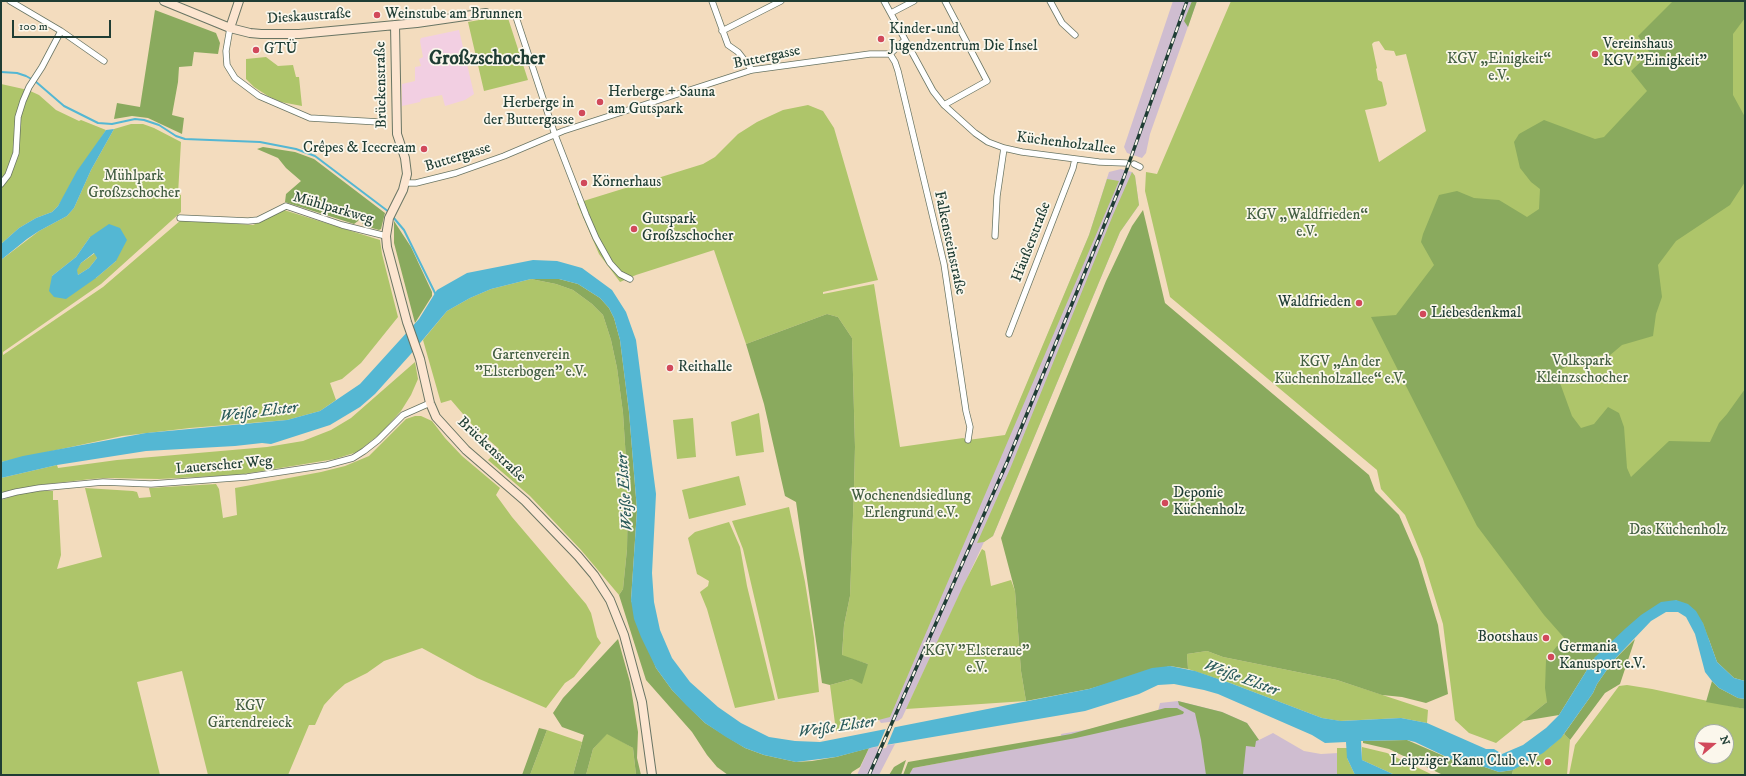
<!DOCTYPE html>
<meta charset="utf-8">
<style>
body{margin:0}
#map{position:relative;width:1746px;height:776px;overflow:hidden;background:#f3dcbe;font-family:"IM FELL DW Pica",serif}
canvas{display:block}
.frame{position:absolute;inset:0;border:2px solid #1f3d34;pointer-events:none}
.north{position:absolute;left:1694px;top:724px;width:40px;height:40px;box-sizing:border-box;background:#fbf7ec;border:1px solid #a3ada2;border-radius:50%;rotate:71deg;font-size:11px;font-weight:700;line-height:16px;text-align:center;color:#1f3d34}
.north::after{content:'';display:block;margin:auto;width:14px;height:18px;background:#d1495b;clip-path:polygon(50% 0,100% 100%,50% 72%,0 100%)}
.scale{position:absolute;left:12px;top:20px;width:99px;height:18px;box-sizing:border-box;border:2px solid #1f3d34;border-top:0;padding-left:5px;font-size:12px;line-height:14px;white-space:nowrap;color:#1f3d34;-webkit-text-stroke:3px #fbf7ec;paint-order:stroke}
</style>
<div id="map">
<canvas width="1746" height="776"></canvas>
<div class="frame"></div>
<div class="north">N</div>
<div class="scale">100 m</div>
</div>
<script>
const ctx = document.querySelector('canvas').getContext('2d');
ctx.lineJoin = 'round';
function fillPath(path, color) { ctx.fillStyle = color; ctx.fill(path, 'evenodd'); }
const shape = rows => new Path2D(rows.map(r => 'M' + r).join(''));
function trace(path, color, width, dash) { ctx.strokeStyle = color; ctx.lineWidth = width; ctx.lineCap = dash ? 'butt' : 'round'; ctx.setLineDash(dash || []); ctx.stroke(path); }
function write(font, color, halo, rows, align = 'center') {
  ctx.font = font + ' "IM FELL DW Pica",serif'; ctx.lineWidth = 3.5; ctx.setLineDash([]); ctx.textBaseline = 'middle'; ctx.strokeStyle = halo; ctx.fillStyle = color; for (const [text, x, y, turn = 0] of rows) {
    ctx.save(); ctx.translate(x, y); ctx.rotate((+turn || 0) * Math.PI / 180); ctx.textAlign = isNaN(turn) ? turn : align; if (halo) ctx.strokeText(text, 0, 0); ctx.fillText(text, 0, 0); ctx.restore();
  }
}
const built = shape([
 [459,30,474,94,465,100,445,106,442,95,421,99,420,102,402,106,402,84,415,81,415,67,421,66,419,59,423,57,420,41,421,38]
]);
const industrial = shape([
 [1173,1,1197,1,1150,134,1146,153,1142,158,1127,153,1124,147],
 [1121,169,1132,172,1135,176,1139,205,1120,232,993,536,984,542,902,718,898,721,881,723,879,720,1008,429,1089,235,1109,172],
 [1178,701,1222,712,1247,723,1259,740,1273,733,1304,751,1321,754,1338,753,1337,775,909,775,913,768,1062,740,1061,734,1090,729,1158,711,1160,703],
 [895,744,879,775,857,775,869,748]
]);
const green = shape([
 [1231,1,1745,1,1745,681,1676,600,1589,665,1547,702,1496,743,1469,733,1455,720,1443,624,1423,559,1405,515,1381,489,1377,470,1170,297,1145,191,1146,172,1157,174],
 [1379,41,1385,50,1394,51,1396,56,1406,54,1426,131,1379,162,1365,110,1385,106,1387,104,1382,82,1378,80,1376,69,1377,68,1372,44,1374,42],
 [507,15,528,80,484,91,468,22],
 [266,57,278,66,293,65,296,77,299,77,302,106,281,102,268,96,254,87,246,79,246,59],
 [1,84,28,90,39,95,56,110,79,121,81,120,106,130,58,206,52,212,36,218,19,228,1,244],
 [808,105,823,111,834,128,878,280,823,292,823,294,874,284,900,447,963,438,968,440,1005,435,1089,235,1107,179,1119,181,890,717,836,731,830,685,852,679,868,664,842,656,844,625,850,596,854,489,855,447,852,338,838,317,827,314,746,344,714,250,636,275,620,282,599,254,577,203,703,164,715,157,738,134,757,122,783,110],
 [131,124,143,124,154,128,181,142,178,194,181,195,181,212,101,284,3,352,3,355,103,287,181,220,253,225,284,210,380,240,382,254,398,317,361,363,342,379,330,383,336,400,320,411,287,420,190,428,122,436,1,462,1,260,39,231,67,216,74,208,91,170,114,129],
 [90,237,116,261,96,278,52,276,76,257],
 [1132,172,1135,176,1139,205,1120,232,993,536,984,542,977,543,1010,469,1113,215],
 [95,253,97,258,89,268,78,275,76,270,81,263],
 [531,279,556,284,573,290,592,304,603,315,611,340,617,368,623,413,628,491,627,549,623,589,619,595,581,550,530,496,488,460,499,449,475,428,451,400,441,403,423,340,447,311,470,298,491,289],
 [415,362,418,379,411,395,401,411,381,433,360,450,354,453,335,459,238,475,159,479,109,478,91,479,39,485,16,489,1,493,1,478,57,465,58,468,117,460,267,447,303,441,331,430,351,418],
 [759,413,764,452,736,456,731,422],
 [415,416,421,416,432,421,445,438,462,456,500,488,496,495,512,517,586,604,591,613,597,637,601,643,574,677,565,683,546,708,477,678,422,648,384,661,367,673,345,684,335,693,324,705,315,725,309,725,288,775,208,775,182,671,137,682,160,775,1,775,1,500,23,493,41,491,53,491,53,500,58,500,61,555,57,569,102,557,85,488,133,491,137,492,139,498,151,497,149,488,216,484,219,489,223,518,237,515,235,488,321,472,345,466,369,456,406,419],
 [693,418,696,457,677,459,673,420],
 [739,476,746,505,689,519,682,490],
 [789,507,805,582,814,638,819,692,778,699,743,549,732,521],
 [729,522,740,547,747,586,775,700,735,708,707,609,700,592,708,586,709,581,697,574,688,538,695,532],
 [982,549,985,551,991,586,1011,580,1015,591,1021,671,1026,701,906,709,963,586],
 [1207,651,1223,657,1337,680,1428,710,1427,723,1401,718,1340,721,1322,718,1230,683,1188,669,1187,654],
 [1627,685,1652,689,1745,709,1745,775,1569,775,1575,745,1619,686],
 [1702,732,1726,732,1726,756,1702,756],
 [547,730,582,742,573,775,530,775],
 [607,733,633,748,636,775,586,775,593,749],
 [1564,734,1570,740,1567,775,1512,775,1513,770,1550,747],
 [1362,747,1387,753,1433,775,1395,775,1362,760],
 [1337,748,1347,748,1347,758,1355,775,1337,775]
]);
const forest = shape([
 [1192,1,1197,1,1188,27,1184,21],
 [1673,1,1745,1,1745,18,1733,34,1733,95,1745,117,1745,182,1730,205,1676,241,1658,265,1662,297,1656,314,1653,336,1622,345,1609,356,1602,355,1583,358,1556,372,1572,416,1581,428,1594,424,1608,407,1619,413,1624,427,1627,468,1631,477,1669,441,1710,442,1719,423,1727,414,1745,389,1745,681,1734,678,1717,662,1703,623,1676,600,1595,657,1559,715,1523,721,1547,702,1545,688,1546,660,1557,646,1567,651,1574,649,1544,615,1477,526,1371,317,1396,315,1434,265,1421,242,1423,234,1439,195,1457,191,1474,198,1499,200,1527,217,1539,209,1540,189,1531,182,1520,168,1514,142,1519,134,1544,120,1595,139,1604,137,1647,91,1631,71,1650,53,1638,36],
 [155,10,216,33,220,43,218,54,194,52,192,66,179,67,178,82,172,115,184,118,182,134,148,118,132,116,114,119,117,103,140,107],
 [263,147,295,152,314,159,385,213,381,229,379,230,365,226,362,223,364,218,360,217,358,221,354,224,285,202,286,194,301,181,286,168,278,158,257,149],
 [1143,210,1165,303,1369,475,1375,491,1399,515,1418,559,1438,625,1448,694,1426,703,1402,697,1382,695,1337,680,1223,657,1207,651,1187,654,1188,669,1170,666,1089,689,1026,701,1021,671,1015,591,1001,538,1106,281,1132,226],
 [394,221,411,247,432,292,432,296,415,323,394,243],
 [531,279,559,279,578,284,600,298,609,308,614,318,620,340,629,412,637,510,631,600,656,668,672,690,705,723,745,748,764,755,796,762,812,761,836,757,869,748,860,767,852,772,850,775,728,775,717,767,707,755,692,732,646,680,619,595,623,589,627,549,628,491,623,413,617,368,611,340,603,315,592,304,573,290,556,284],
 [827,314,838,317,852,338,855,447,854,489,850,596,844,625,842,655,868,664,862,684,852,679,830,685,822,683,796,502,785,496,764,404,746,344],
 [618,639,630,682,638,732,637,758,641,775,636,775,633,748,607,734,593,749,586,775,573,775,584,735,562,727,553,713,563,698],
 [1635,639,1620,684,1605,693,1570,740,1564,734,1593,693,1597,684,1613,661],
 [1712,681,1719,688,1738,698,1745,699,1745,709,1706,702],
 [1178,701,1222,712,1247,723,1259,740,1256,741,1255,747,1246,746,1243,775,1206,775,1201,740,1195,713,1179,705],
 [1165,708,1177,708,1184,712,1183,714,1076,738,913,768,909,775,903,775,908,762,1071,734],
 [539,728,547,730,530,775,522,775],
 [1407,740,1453,760,1470,762,1499,772,1513,770,1512,775,1443,775,1389,749,1363,743,1363,741],
 [906,760,901,775,889,775,894,767]
]);
const water = shape([
 [114,129,91,170,74,208,67,216,39,231,27,239,1,260,1,244,19,228,36,218,52,212,58,206,77,171,106,130],
 [109,224,120,228,127,240,116,261,96,278,66,299,54,297,49,291,52,276,76,257,90,237],
 [94,253,97,258,89,268,78,275,77,270,81,263],
 [533,260,557,261,582,268,612,290,626,312,636,340,656,494,652,573,654,602,660,630,672,658,690,682,718,707,741,723,769,737,795,741,820,742,1089,689,1152,668,1170,666,1195,671,1230,683,1322,718,1341,721,1401,718,1427,723,1486,749,1494,749,1502,754,1523,745,1546,728,1559,715,1595,657,1626,628,1641,615,1661,602,1676,600,1688,604,1696,611,1703,623,1717,662,1734,678,1745,681,1745,699,1738,698,1719,688,1712,681,1705,672,1695,634,1686,617,1678,612,1666,612,1651,621,1613,661,1597,684,1593,693,1561,738,1543,753,1513,770,1499,772,1470,762,1453,760,1415,742,1407,740,1361,741,1362,760,1395,775,1355,775,1347,758,1346,742,1325,743,1312,735,1218,694,1204,690,1174,684,1158,685,1139,694,1085,711,874,747,836,757,796,762,764,755,745,748,726,737,705,723,686,705,672,690,656,668,641,637,634,619,631,600,637,510,629,412,620,340,614,318,609,308,600,298,578,284,559,279,531,279,491,289,470,298,447,311,410,355,375,394,360,407,330,425,271,444,262,443,235,446,146,451,57,465,1,478,1,462,23,456,146,433,287,420,320,411,360,384,419,319,437,290,467,273]
]);
const pier = shape([
 [896,724,886,748,877,749,887,726]
]);
const stream = shape([
 [1,72,17,73,26,76,35,81,64,106,98,123,112,124,135,119,144,120,159,125,176,136,185,139,260,142,296,149,315,156,389,212],
 [393,217,404,230,436,295]
]);
const street = shape([
 [10,1,61,31,104,61],
 [712,1,728,45,738,52,752,70],
 [884,1,933,91,944,105,975,133,988,142,1004,148,1022,152,1099,162,1126,163],
 [1050,1,1062,23,1075,35],
 [891,13,914,1],
 [515,14,555,135,586,215,596,238,610,263,620,274,630,279],
 [230,28,226,51,227,65,235,78,259,96,310,118,379,122],
 [722,31,781,1],
 [890,54,895,62,898,71,944,264,966,411,970,427,968,440],
 [944,105,987,81,945,1],
 [1134,164,1140,167],
 [405,183,416,183,456,173,504,156,563,131,752,70,870,54,890,54,905,40],
 [1,184,8,175,16,153,18,117,23,101,29,87,42,67,61,31],
 [180,218,248,221,258,220,286,206,342,225,386,236],
 [995,236,997,196,1004,148],
 [1009,334,1073,168,1075,159],
 [1,496,16,492,39,488,103,482,151,484,247,477,327,465,353,458,364,451,378,440,403,415,430,403]
]);
const secondary = shape([
 [164,1,230,28,250,33,261,34,299,34,417,23,486,13],
 [395,25,397,134,405,158,407,174,403,190,389,218,386,236,387,247,407,322,420,359,430,403,436,417,466,450,525,501,578,556,594,575,610,600,624,635,642,702,652,775],
 [230,28,239,1]
]);
const rail = shape([
 [869,775,1008,460,1124,177,1187,1]
]);
const markers = [
 [377,15,4,"#d1495b"],
 [881,39,4,"#d1495b"],
 [256,50,4,"#d1495b"],
 [1595,54,4,"#d1495b"],
 [600,102,4,"#d1495b"],
 [582,113,4,"#d1495b"],
 [424,149,4,"#d1495b"],
 [584,183,4,"#d1495b"],
 [634,229,4,"#d1495b"],
 [1359,303,4,"#d1495b"],
 [1423,314,4,"#d1495b"],
 [670,368,4,"#d1495b"],
 [1165,503,4,"#d1495b"],
 [1546,638,4,"#d1495b"],
 [1551,657,4,"#d1495b"],
 [1548,762,4,"#d1495b"]
];
const poiNames = [
 ["Weinstube am Brunnen",385,15],
 ["Kinder-und",889,30],
 ["Jugendzentrum Die Insel",889,47],
 ["Vereinshaus",1603,45],
 ["KGV \"Einigkeit\"",1603,62],
 ["GTÜ",264,50],
 ["Herberge + Sauna",608,93],
 ["am Gutspark",608,110],
 ["Herberge in",574,104,"right"],
 ["der Buttergasse",574,121,"right"],
 ["Crêpes & Icecream",416,149,"right"],
 ["Körnerhaus",592,183],
 ["Gutspark",642,220],
 ["Großzschocher",642,237],
 ["Waldfrieden",1351,303,"right"],
 ["Liebesdenkmal",1431,314],
 ["Reithalle",678,368],
 ["Deponie",1173,494],
 ["Küchenholz",1173,511],
 ["Bootshaus",1538,638,"right"],
 ["Germania",1559,648],
 ["Kanusport e.V.",1559,665],
 ["Leipziger Kanu Club e.V.",1540,762,"right"]
];
const streetNames = [
 ["Dieskaustraße",309,17,-4],
 ["Buttergasse",767,58,-12],
 ["Brückenstraße",382,85,-91],
 ["Küchenholzallee",1066,144,7],
 ["Buttergasse",458,158,-17],
 ["Mühlparkweg",333,209,16],
 ["Häußerstraße",1032,242,-69],
 ["Falkensteinstraße",949,243,78],
 ["Brückenstraße",491,450,43],
 ["Lauerscher Weg",224,466,-5]
];
const parkNames = [
 ["KGV „Einigkeit“",1499,60],
 ["e.V.",1499,77],
 ["Mühlpark",134,177],
 ["Großzschocher",134,194],
 ["KGV „Waldfrieden“",1307,216],
 ["e.V.",1307,233],
 ["Gartenverein",531,356],
 ["\"Elsterbogen\" e.V.",531,373],
 ["Volkspark",1582,362],
 ["Kleinzschocher",1582,379],
 ["KGV „An der",1340,363],
 ["Küchenholzallee“ e.V.",1340,380],
 ["Wochenendsiedlung",911,497],
 ["Erlengrund e.V.",911,514],
 ["Das Küchenholz",1678,531],
 ["KGV \"Elsteraue\"",977,652],
 ["e.V.",977,669],
 ["KGV",250,707],
 ["Gärtendreieck",250,724]
];
const waterNames = [
 ["Weiße Elster",259,413,-7],
 ["Weiße Elster",626,492,-94],
 ["Weiße Elster",1241,679,20],
 ["Weiße Elster",837,728,-8]
];
const districtNames = [
 ["Großzschocher",487,60]
];
fillPath(built, '#f2cfe2');
fillPath(industrial, '#cfbdd0');
fillPath(green, '#aec56a');
fillPath(forest, '#8aaa5e');
fillPath(water, '#54b7d3');
fillPath(pier, '#f3dcbe');
trace(stream, '#54b7d3', 2);
trace(street, '#697564', 7);
trace(secondary, '#697564', 10);
trace(street, '#fff', 5.5);
trace(secondary, '#fce5d0', 8);
trace(rail, '#1f3d34', 3.5);
trace(rail, '#fbf7ec', 2, [6]);
for (const [x, y, r, color] of markers) { const dot = new Path2D(); dot.arc(x, y, r, 0, 2 * Math.PI); ctx.fillStyle = color; ctx.fill(dot); trace(dot, '#fbf7ec', 1.5); }
write('15px', '#1f3d34', '#fbf7ec', poiNames, 'left');
write('15px', '#1f3d34', '#fbf7ec', streetNames);
write('15px', '#435f42', '#fbf7ec', parkNames);
write('italic 16px', '#2c5c5c', '#fbf7ec', waterNames);
write('bold 19px', '#1f3d34', '#fbf7ec', districtNames);
</script>
